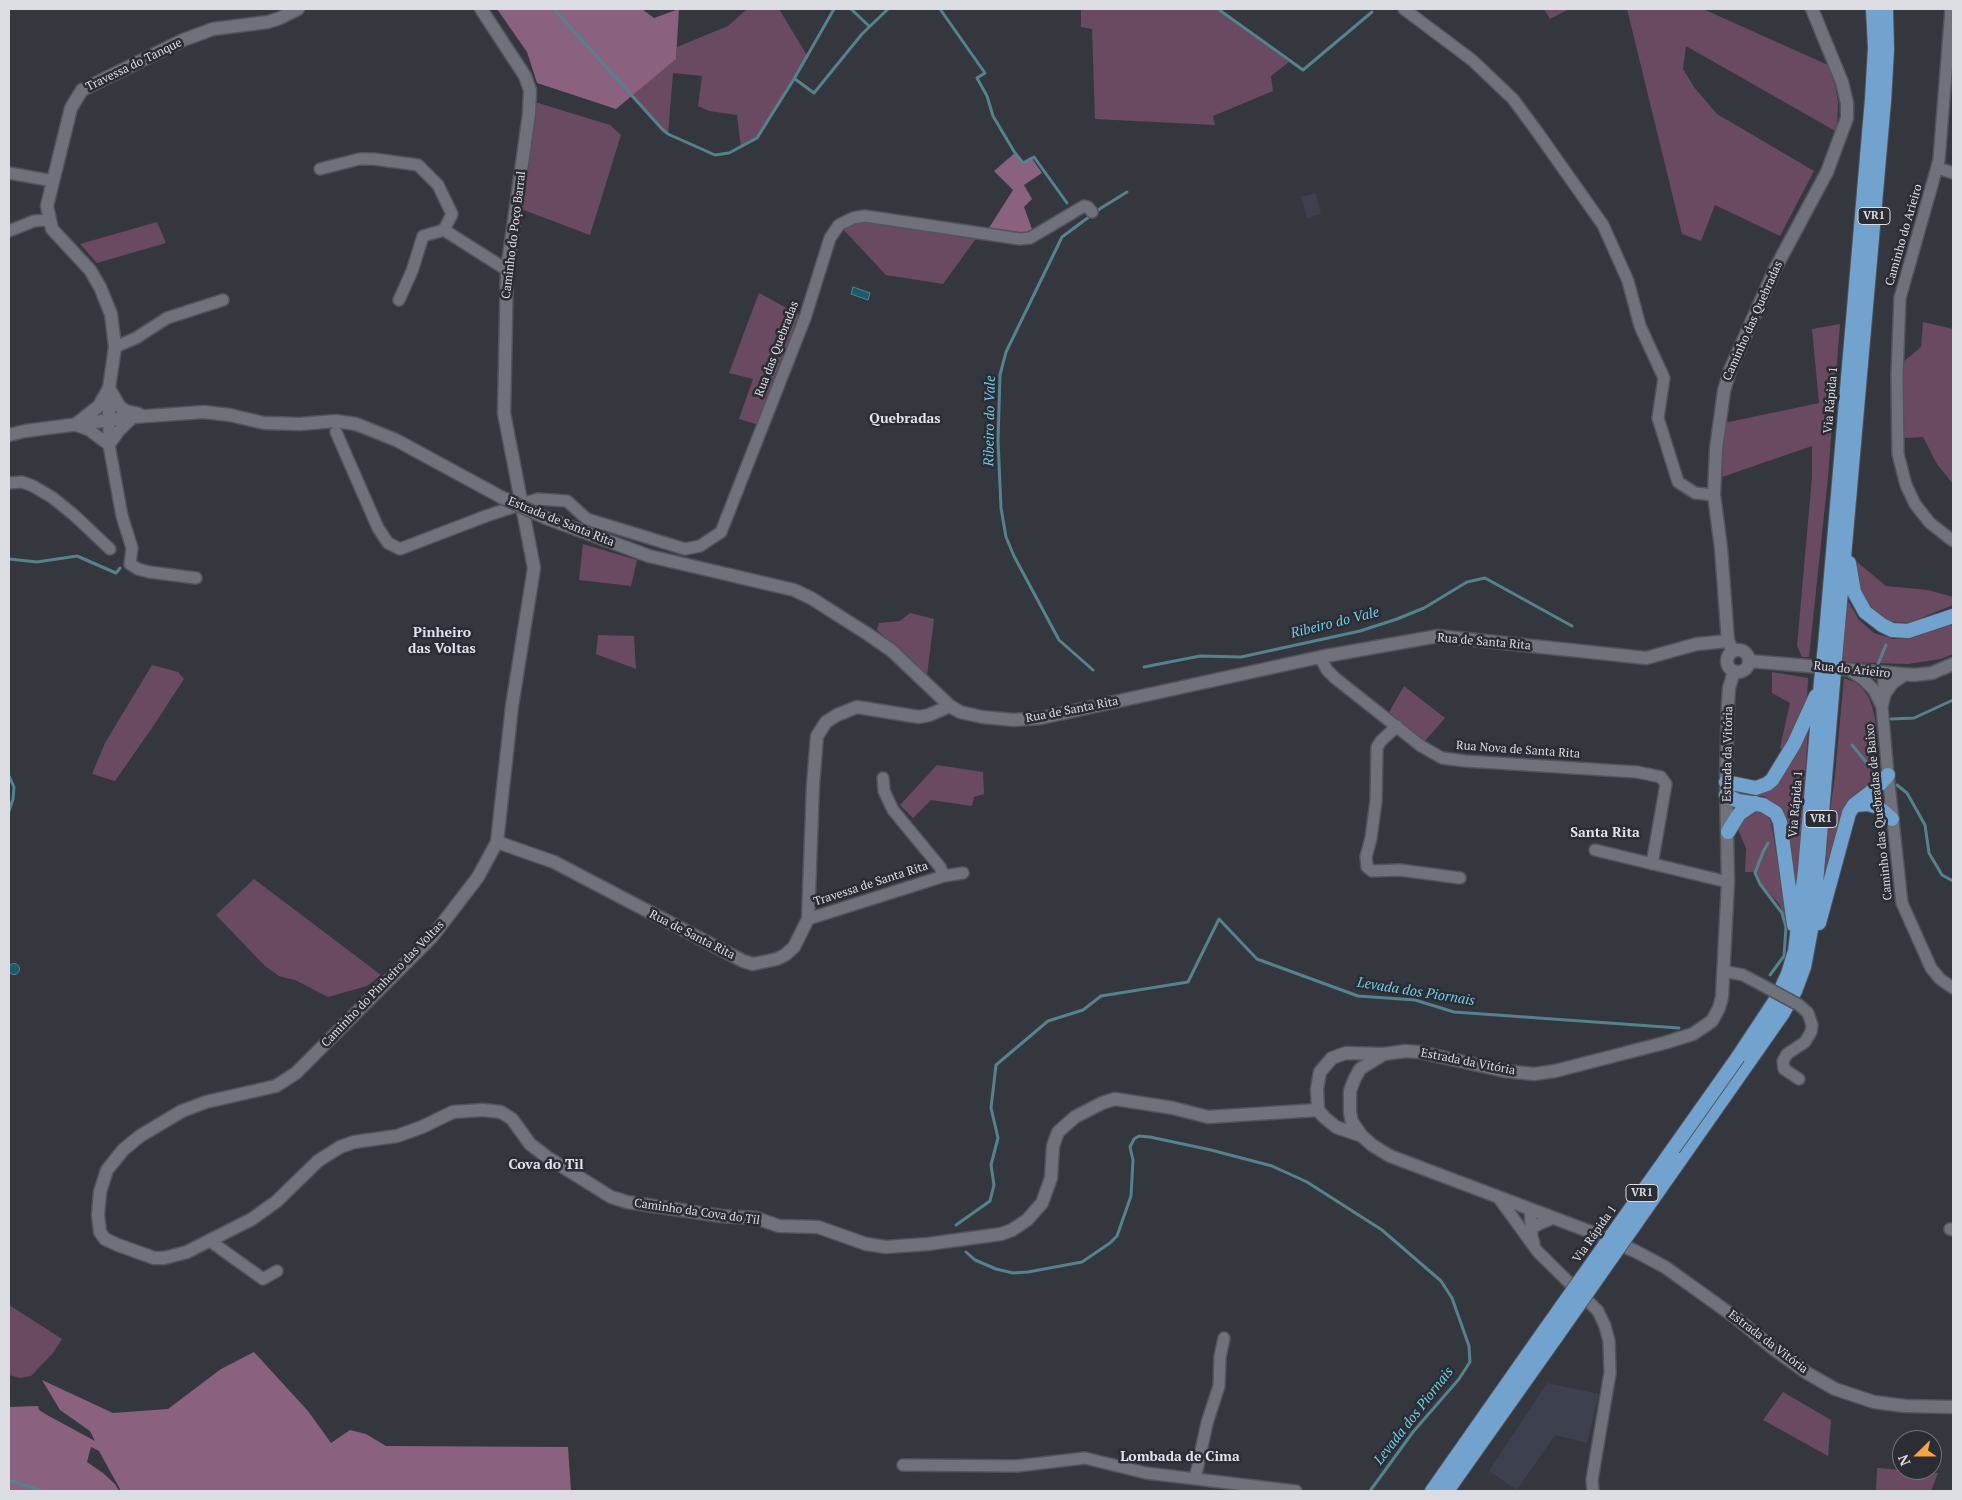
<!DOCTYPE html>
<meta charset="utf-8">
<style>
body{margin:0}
#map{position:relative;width:1962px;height:1500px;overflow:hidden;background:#35373f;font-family:"PT Serif",serif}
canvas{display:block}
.frame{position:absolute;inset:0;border:10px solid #dcdde2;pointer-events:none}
.north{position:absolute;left:1892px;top:1430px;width:50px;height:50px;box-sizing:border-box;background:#2b2c34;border:1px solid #72737a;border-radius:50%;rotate:248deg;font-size:14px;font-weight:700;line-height:20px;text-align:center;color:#dcdde2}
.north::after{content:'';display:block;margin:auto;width:18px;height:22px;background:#f4a443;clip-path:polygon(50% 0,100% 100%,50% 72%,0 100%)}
</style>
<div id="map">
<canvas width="1962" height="1500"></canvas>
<div class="frame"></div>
<div class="north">N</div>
</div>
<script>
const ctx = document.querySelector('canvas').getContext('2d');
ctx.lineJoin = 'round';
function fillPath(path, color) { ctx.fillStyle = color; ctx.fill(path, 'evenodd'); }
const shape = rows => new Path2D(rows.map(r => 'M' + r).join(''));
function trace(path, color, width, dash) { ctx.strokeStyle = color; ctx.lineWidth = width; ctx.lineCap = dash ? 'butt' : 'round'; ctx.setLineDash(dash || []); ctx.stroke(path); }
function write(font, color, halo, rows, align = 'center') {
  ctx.font = font + ' "PT Serif",serif'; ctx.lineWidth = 5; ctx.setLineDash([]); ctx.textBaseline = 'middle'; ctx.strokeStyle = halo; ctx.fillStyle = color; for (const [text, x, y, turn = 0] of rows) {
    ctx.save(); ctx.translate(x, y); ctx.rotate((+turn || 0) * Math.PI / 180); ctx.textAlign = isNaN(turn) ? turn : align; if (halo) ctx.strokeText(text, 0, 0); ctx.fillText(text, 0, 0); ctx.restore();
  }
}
const built = shape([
 [1316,193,1321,214,1307,218,1301,197],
 [1547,1383,1599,1394,1587,1443,1555,1435,1517,1490,1489,1471]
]);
const green = shape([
 [747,9,779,9,808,57,785,95,758,138,741,147,737,115,709,111,698,106,702,76,673,73,668,135,630,96,676,59,677,47,728,26],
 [1081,9,1216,9,1289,62,1271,76,1273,91,1213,116,1215,125,1095,119,1092,29,1081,27],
 [1544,9,1569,9,1550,19],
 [1627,9,1703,9,1828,65,1835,85,1838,102,1837,132,1686,46,1683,69,1694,87,1717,114,1814,171,1780,236,1715,205,1701,241,1682,234],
 [535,102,610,125,621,135,590,235,521,209],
 [853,218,980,233,943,284,886,275,839,225],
 [157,222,166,243,97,263,80,244],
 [759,293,805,318,762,426,739,419,753,379,729,373],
 [1923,322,1953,329,1953,484,1937,464,1923,437,1904,438,1902,363,1921,347],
 [1840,324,1828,477,1809,657,1802,657,1797,646,1812,477,1812,446,1722,477,1724,423,1819,403,1812,329],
 [583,544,637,560,631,586,579,580],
 [1856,561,1886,586,1928,590,1953,597,1953,605,1909,623,1888,621,1874,613,1863,600,1855,579],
 [1845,596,1859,620,1874,633,1893,639,1905,638,1953,621,1953,654,1941,659,1908,664,1843,662],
 [910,613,934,619,927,675,877,630,879,623,900,621],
 [598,635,634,636,636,669,596,654],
 [152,665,178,672,184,679,152,728,115,781,92,774,105,743],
 [1772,672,1808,678,1807,699,1785,753,1780,748,1790,703,1772,693],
 [1844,678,1856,683,1862,688,1868,696,1872,706,1876,724,1879,777,1845,804,1819,896,1835,775],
 [1404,686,1445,718,1424,742,1388,714],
 [1808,730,1798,884,1796,889,1777,806,1764,796,1739,796,1736,793,1755,794],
 [937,765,983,772,984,794,974,797,972,806,931,800,913,818,900,805],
 [1751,810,1766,811,1771,822,1788,923,1779,904,1761,884,1755,872,1745,872,1746,848,1739,832,1739,827,1740,822],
 [254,879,381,975,367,986,328,997,295,980,279,976,265,966,216,915],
 [9,1305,62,1339,53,1353,31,1376,20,1378,9,1375],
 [1783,1392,1831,1420,1828,1456,1763,1420],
 [1877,1468,1902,1470,1938,1473,1931,1491,1876,1491]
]);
const forest = shape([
 [497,9,642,9,654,18,679,9,676,59,616,109,537,83,527,52],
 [1016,152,1023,162,1031,157,1042,173,1024,185,1032,199,1024,207,1032,229,1028,234,987,231,1013,190,994,171],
 [254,1352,308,1411,331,1443,350,1430,366,1434,386,1446,568,1447,571,1491,121,1491,99,1451,91,1447,87,1462,103,1473,115,1484,119,1491,9,1491,9,1407,38,1406,39,1410,47,1415,95,1441,90,1431,60,1410,42,1380,113,1413,168,1409,221,1369]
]);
const water = shape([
 [853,287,870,293,868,300,851,294,853,287],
 '8.5 969a5.5 5.5 0 1 1 11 0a5.5 5.5 0 1 1-11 0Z'
]);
const stream = shape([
 [554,9,662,129,668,134,715,155,729,153,757,138,794,79,834,9],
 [851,9,869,26],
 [940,9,985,73,977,78,987,96,993,116,1015,153,1023,163,1034,157,1067,203],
 [1218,9,1303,70,1372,12],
 [795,79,814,93,862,34,888,9],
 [9,559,37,562,77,556,116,573,120,568],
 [1878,664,1886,645],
 [1144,667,1200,656,1241,657,1360,631,1397,619,1424,608,1467,582,1485,578,1572,626],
 [1093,670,1059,640,1014,556,1006,537,1001,508,998,440,1000,375,1006,352,1062,237,1101,208,1127,192],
 [1891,719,1914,718,1953,700],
 [1852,745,1877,775],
 [9,776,14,787,13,799,9,811],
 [1897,785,1907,793,1925,825,1929,853,1942,875,1953,881],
 [1768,843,1763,852,1755,873,1760,884,1782,913,1786,927,1784,956,1770,975],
 [956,1225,990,1201,994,1185,991,1165,998,1138,991,1108,996,1065,1048,1021,1083,1010,1101,996,1188,982,1219,919,1257,959,1358,996,1415,1000,1454,1012,1679,1028],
 [966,1252,975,1260,996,1269,1013,1273,1028,1272,1082,1262,1110,1243,1117,1236,1131,1196,1133,1160,1130,1147,1134,1139,1139,1136,1150,1137,1211,1150,1272,1166,1307,1182,1382,1230,1441,1281,1452,1298,1469,1346,1470,1362,1459,1379,1413,1432,1370,1491],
 [9,1480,42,1491]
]);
const minor = shape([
 [1404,9,1472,60,1513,99,1536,130,1603,225,1628,281,1640,326,1664,378,1658,418,1678,482,1695,493,1714,495],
 [1951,9,1939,160,1900,298,1897,375,1898,454,1906,485,1915,504,1930,523,1953,541],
 [1938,168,1953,173],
 [320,169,359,159,374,159,418,165,438,185,452,214,444,230,507,270],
 [9,173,53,181],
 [9,231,34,221,49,220],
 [399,300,412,271,423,236,444,230],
 [115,347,136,338,167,318,223,300],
 [109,421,109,445,122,516,132,548,130,564,138,569,149,572,196,578],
 [75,425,89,430,109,445],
 [336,432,378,528,388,543,400,549,486,516,538,499,567,501,587,519,685,549,700,546,721,532,805,318,830,238,839,225,853,218,865,216,1020,239,1030,238,1084,206,1088,207,1092,212],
 [109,445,119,431,133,417],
 [9,483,22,482,33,486,53,498,74,515,110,549],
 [1320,657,1327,670,1335,678,1421,746,1442,758,1465,761,1637,772,1661,777,1666,784,1652,864],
 [1849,670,1863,679,1874,690,1882,707],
 [1883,674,1885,694,1882,707,1888,775,1902,903,1931,968,1940,979,1953,988],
 [1885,694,1893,683,1905,675],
 [1397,726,1381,741,1377,747,1376,801,1371,838,1366,857,1367,867,1372,871,1400,870,1460,878],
 [1595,850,1728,882],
 [944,876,963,873],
 [808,919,944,876,940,867,893,810,884,791,883,778],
 [1723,971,1743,975,1762,985],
 [1799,1079,1784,1069,1783,1061,1787,1054,1805,1042,1811,1032,1812,1025,1808,1013,1799,1005],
 [1498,1197,1538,1252,1598,1311,1605,1326,1609,1341,1610,1373,1592,1480,1593,1491],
 [1530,1209,1532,1237,1534,1243],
 [1531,1229,1539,1224,1554,1218],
 [1950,1229,1953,1230],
 [210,1241,263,1279,277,1271],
 [903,1465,1017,1466,1085,1458,1146,1473,1296,1491],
 [1195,1479,1207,1423,1219,1386,1220,1357,1224,1338]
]);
const tertiary = shape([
 [481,9,525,76,530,90,529,114,507,270,504,413,534,568,512,706,497,842,478,877,432,937,296,1073,276,1086,206,1102,182,1111,140,1136,123,1150,107,1170,100,1192,98,1215,100,1232,105,1239,118,1245,154,1258,164,1258,187,1252,252,1219,277,1201,318,1161,340,1147,354,1142,397,1136,422,1127,453,1112,483,1110,501,1112,512,1119,530,1144,547,1157,611,1197,627,1202,721,1216,756,1218,779,1226,818,1227,866,1244,886,1247,928,1244,1001,1234,1012,1230,1027,1220,1042,1203,1051,1178,1053,1146,1058,1132,1075,1117,1102,1103,1115,1099,1173,1108,1208,1117,1318,1110],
 [110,390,120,407,126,411,139,414],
 [109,421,109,388,115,347,111,314,100,287,90,270,52,229,47,206,71,108,82,90,183,40,213,29,268,22,280,18,298,9],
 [76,424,99,406,109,388],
 [9,435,25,431,133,417,204,412,230,415,264,423,300,424,336,421,356,424,396,440,501,497],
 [546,518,649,556,794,590,811,598,866,633,891,650,950,706,960,712,982,717,1014,720,1041,718,1320,657,1438,636,1646,658,1697,644,1728,641],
 '1727 661a11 11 0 1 1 22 0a11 11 0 1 1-22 0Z',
 [1733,651,1728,641,1721,548,1714,495,1716,449,1724,391,1730,370,1775,269,1827,172,1847,118,1847,103,1842,82,1812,9],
 [1749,661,1914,675,1932,673,1953,664],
 [497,842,554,862,743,961,753,964,777,959,785,955,794,947,808,919,813,785,817,736,826,722,837,715,857,707,919,717,929,715,950,706],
 [1362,1136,1336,1127,1324,1117,1318,1110,1317,1089,1320,1072,1332,1058,1346,1053,1384,1054]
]);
const secondary = shape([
 [1734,672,1729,688,1728,703,1726,782,1728,882,1722,997,1719,1008,1712,1021,1693,1034,1664,1043,1555,1071,1534,1074,1505,1071,1419,1052,1406,1051,1384,1054,1360,1069,1354,1080,1350,1091,1350,1113,1352,1122,1362,1136,1372,1145,1390,1156,1591,1232,1635,1251,1665,1267,1736,1318,1775,1350,1807,1373,1835,1389,1874,1402,1905,1406,1953,1407]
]);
const trunk = shape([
 [1849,563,1854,592,1865,612,1882,625,1892,630,1908,631,1953,616],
 [1825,646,1872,99,1875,48,1873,9],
 [1836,648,1884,101,1887,50,1886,9],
 [1726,782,1756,788,1767,784,1772,780,1794,744,1816,696],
 [1726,795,1738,801,1763,805,1776,813,1780,822,1794,925],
 [1854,805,1868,804,1878,807,1892,819],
 [1728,832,1739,814,1755,803],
 [1819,923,1849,813,1854,805,1876,788,1888,775],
 [1738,1057,1777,998,1788,974,1795,951,1805,870,1821,681],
 [1680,1160,1783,1013,1795,991,1804,967,1813,919,1833,683],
 [1432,1491,1545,1330],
 [1447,1491,1556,1337]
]);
const minorBridge = shape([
 [1762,985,1799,1005]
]);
const tertiaryBridge = shape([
 [501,497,546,518]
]);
const trunkBridge = shape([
 [1821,681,1825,646],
 [1833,683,1836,648],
 [1545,1330,1738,1057],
 [1556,1337,1680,1160]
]);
const shields = [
 [1874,216,32],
 [1821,819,32],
 [1642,1193,32]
];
const shieldNames = [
 ["VR1",1874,216],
 ["VR1",1821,819],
 ["VR1",1642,1193]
];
const streetNames = [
 ["Travessa do Tanque",134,65,-26],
 ["Caminho do Poço Barral",514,235,-83],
 ["Caminho do Arieiro",1904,235,-74],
 ["Caminho das Quebradas",1753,321,-66],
 ["Rua das Quebradas",777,349,-69],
 ["Via Rápida 1",1831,400,-85],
 ["Estrada de Santa Rita",561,522,22],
 ["Rua de Santa Rita",1484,642,5],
 ["Rua do Arieiro",1852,670,6],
 ["Rua de Santa Rita",1072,710,-11],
 ["Rua Nova de Santa Rita",1518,750,4],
 ["Estrada da Vitória",1728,754,-89],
 ["Via Rápida 1",1796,804,-85],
 ["Caminho das Quebradas de Baixo",1879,812,-96],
 ["Travessa de Santa Rita",871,884,-18],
 ["Rua de Santa Rita",692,935,27],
 ["Caminho do Pinheiro das Voltas",383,984,-46],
 ["Estrada da Vitória",1468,1062,11],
 ["Caminho da Cova do Til",697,1212,8],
 ["Via Rápida 1",1595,1234,-55],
 ["Estrada da Vitória",1768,1342,37]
];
const neighbourhoodNames = [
 ["Quebradas",905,419],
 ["Pinheiro",442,633],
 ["das Voltas",442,649],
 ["Santa Rita",1605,833],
 ["Cova do Til",546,1165],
 ["Lombada de Cima",1180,1457]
];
const waterNames = [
 ["Ribeiro do Vale",990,421,-89],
 ["Ribeiro do Vale",1335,623,-14],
 ["Levada dos Piornais",1416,992,9],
 ["Levada dos Piornais",1414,1416,-52]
];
fillPath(built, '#3d404e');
fillPath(green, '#6a4a61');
fillPath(forest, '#8a617f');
fillPath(water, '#1a5c6b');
trace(water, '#54838f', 1);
trace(stream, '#54838f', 3);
trace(minor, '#52535b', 14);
trace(tertiary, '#52535b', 15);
trace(secondary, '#52535b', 15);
trace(trunk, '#52535b', 16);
trace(minor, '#70727b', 11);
trace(tertiary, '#70727b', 12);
trace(secondary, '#70727b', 12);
trace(trunk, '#72a3cf', 14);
trace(minorBridge, '#52535b', 14, []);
trace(tertiaryBridge, '#52535b', 15, []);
trace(trunkBridge, '#52535b', 16, []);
trace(minorBridge, '#70727b', 11);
trace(tertiaryBridge, '#70727b', 12);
trace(trunkBridge, '#72a3cf', 14);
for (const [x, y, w] of shields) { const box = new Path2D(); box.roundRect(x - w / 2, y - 8.5, w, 17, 4); ctx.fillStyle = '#2b2c34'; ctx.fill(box); trace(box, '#dcdde2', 1); }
write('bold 11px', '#dcdde2', null, shieldNames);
write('12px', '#dcdde2', '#2b2c34', streetNames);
write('bold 14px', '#e0e3ed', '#2b2c34', neighbourhoodNames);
write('italic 14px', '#6ccee6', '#2b2c34', waterNames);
</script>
